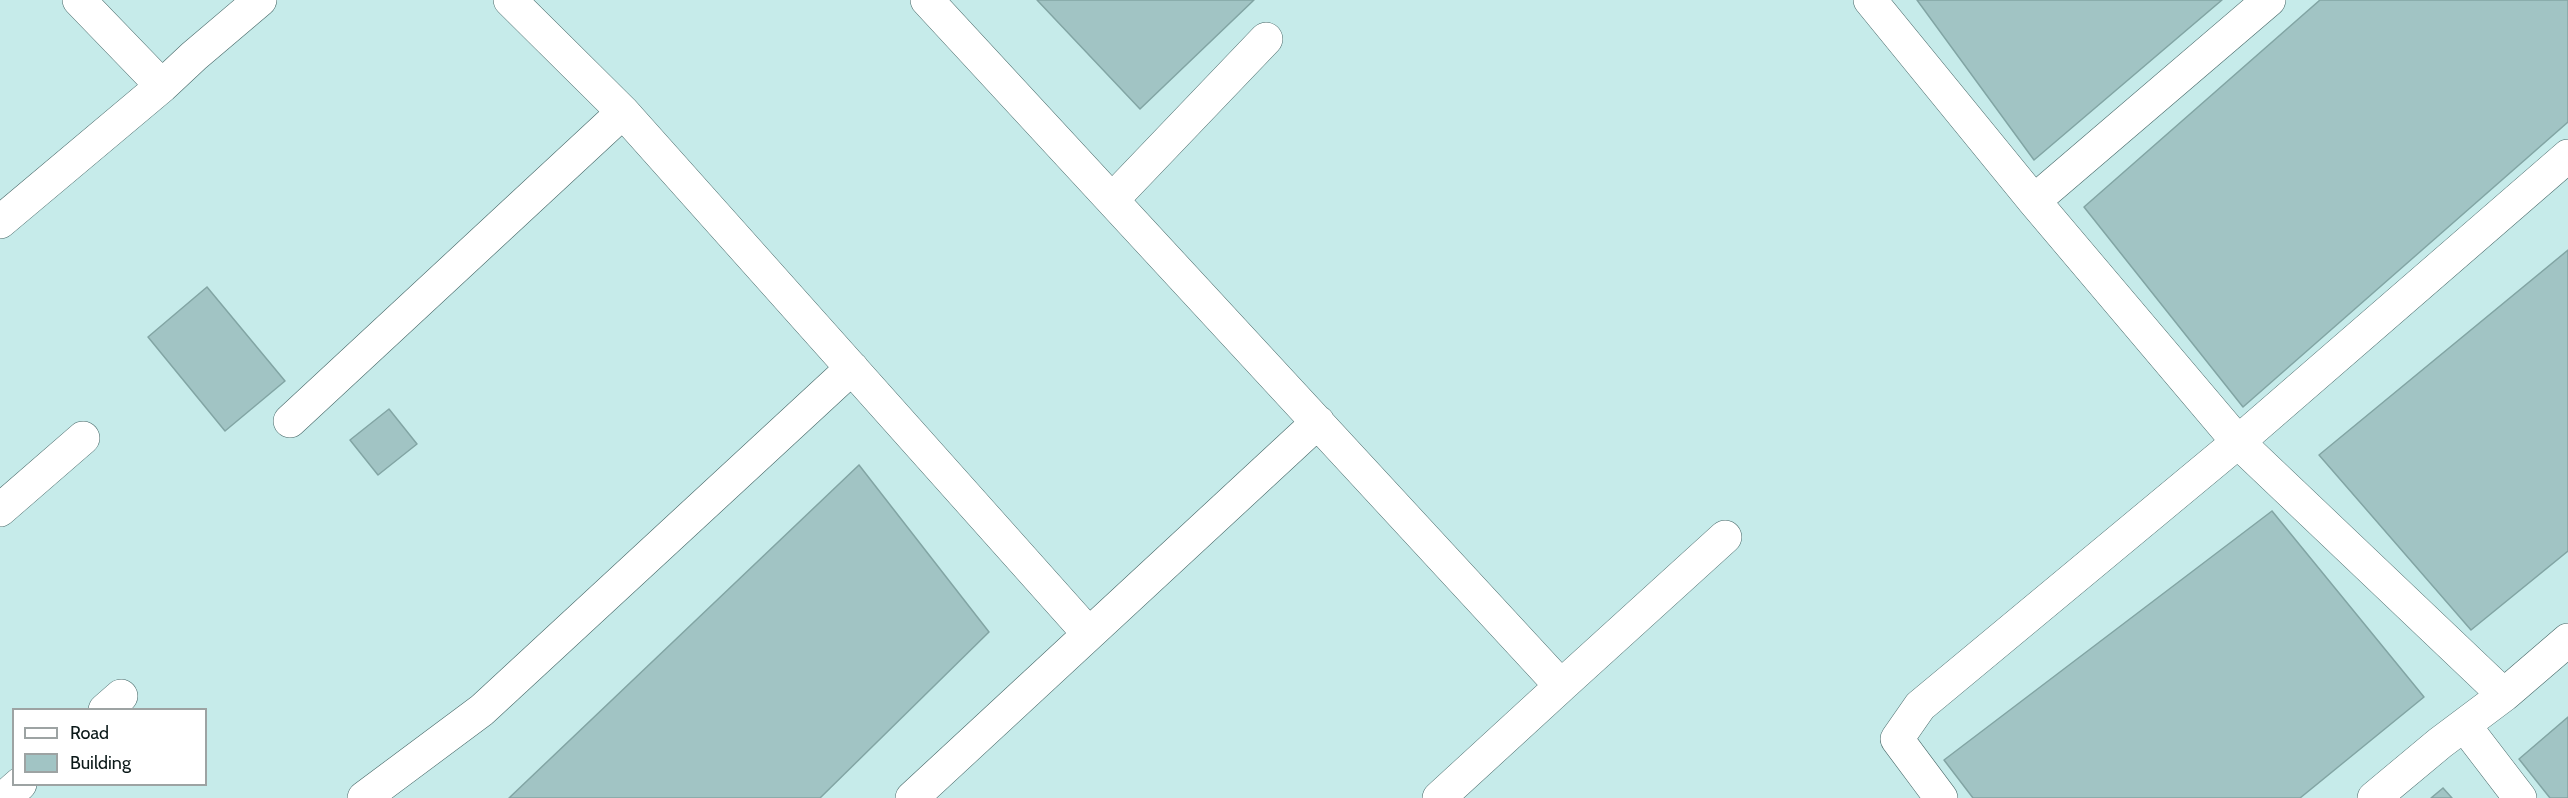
<!DOCTYPE html>
<style>
body{margin:0}
#map{position:relative;width:2568px;height:798px;overflow:hidden;background:#c6ebea;font-family:Cabin,sans-serif}
canvas{display:block}
.legend{position:absolute;left:12px;top:708px;width:195px;height:78px;box-sizing:border-box;background:#fff;border:2px solid #9da3a3;margin:0;padding:8px 10px;list-style:none;font-size:18px;color:#0b1919}
.legend li{display:flex;align-items:center;gap:12px;height:30px}
.legend b{width:30px;border:2px solid #9da3a3}
</style>
<div id="map">
<canvas width="2568" height="798"></canvas>
<ul class="legend">
<li><b style="height:8px;background:#fff"></b>Road</li>
<li><b style="height:16px;background:#a1c4c4"></b>Building</li>
</ul>
</div>
<script>
const ctx = document.querySelector('canvas').getContext('2d');
ctx.lineJoin = 'round';
function fillPath(path, color) { ctx.fillStyle = color; ctx.fill(path, 'evenodd'); }
const shape = rows => new Path2D(rows.map(r => 'M' + r).join(''));
function trace(path, color, width, dash) { ctx.strokeStyle = color; ctx.lineWidth = width; ctx.lineCap = dash ? 'butt' : 'round'; ctx.setLineDash(dash || []); ctx.stroke(path); }
const building = shape([
 [1037,0,1254,0,1140,109,1037,0],
 [1917,0,2222,0,2034,160,1917,0],
 [2320,0,2568,0,2568,122,2243,407,2084,207,2320,0],
 [2568,250,2568,551,2471,630,2319,455,2568,250],
 [207,287,285,381,225,431,148,337,207,287],
 [389,409,417,444,378,475,350,440,389,409],
 [859,465,989,632,820,798,509,798,859,465],
 [2272,511,2424,697,2300,798,1973,798,1944,760,2272,511],
 [2568,717,2568,798,2550,798,2519,759,2568,717],
 [2443,788,2452,798,2431,798,2443,788]
]);
const minor = shape([
 [79,0,162,86,194,56,260,0],
 [510,0,623,112,1089,634],
 [927,0,1561,686,1439,798],
 [1870,0,2034,201,2238,442,2504,695],
 [1112,200,1266,39],
 [2034,201,2269,0],
 [0,222,162,86],
 [290,421,623,112],
 [0,510,83,438],
 [1561,686,1725,537],
 [105,710,121,696],
 [2464,725,2520,798],
 [4,798,20,784],
 [364,798,482,710,852,368],
 [912,798,1318,422],
 [1941,798,1897,739,1920,706,2238,442,2568,156],
 [2374,798,2440,743,2504,695,2568,640]
]);
fillPath(building, '#a1c4c4');
trace(building, '#82a5a4', 1.5);
trace(minor, '#466767', 34);
trace(minor, '#fff', 33);
</script>
